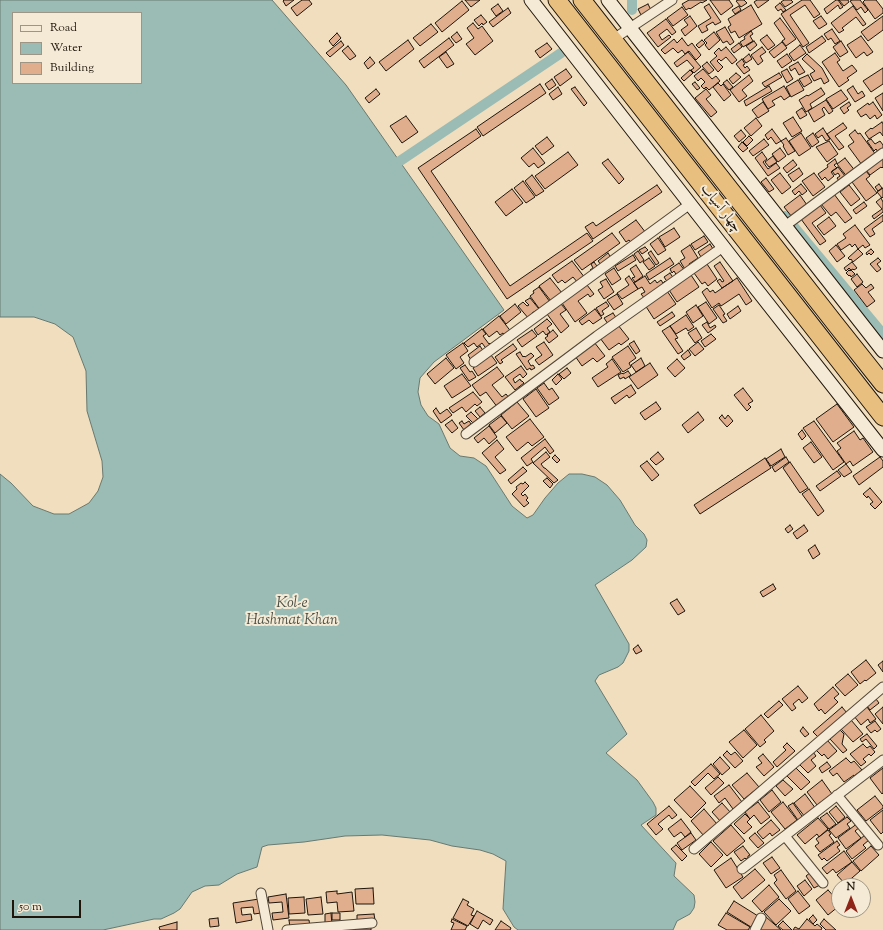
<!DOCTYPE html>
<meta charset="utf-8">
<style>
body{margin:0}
#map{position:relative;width:883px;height:930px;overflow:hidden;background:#f0debe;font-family:"Sorts Mill Goudy",serif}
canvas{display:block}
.legend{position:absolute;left:12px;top:12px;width:130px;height:72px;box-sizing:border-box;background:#f5ead5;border:1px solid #9f9584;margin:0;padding:5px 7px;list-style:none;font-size:12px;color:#1f150b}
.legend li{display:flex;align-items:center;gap:8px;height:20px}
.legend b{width:20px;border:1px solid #9f9584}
.north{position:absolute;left:831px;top:878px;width:40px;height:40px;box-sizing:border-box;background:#f5ead5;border:1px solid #9f9584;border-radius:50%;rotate:0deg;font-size:11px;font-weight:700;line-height:16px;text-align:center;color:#1f150b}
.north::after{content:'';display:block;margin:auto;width:14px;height:18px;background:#8f2418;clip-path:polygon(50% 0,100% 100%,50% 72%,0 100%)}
.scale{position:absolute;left:12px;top:900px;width:69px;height:18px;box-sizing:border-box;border:2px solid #1f150b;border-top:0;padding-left:5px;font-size:12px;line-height:14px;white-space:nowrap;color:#1f150b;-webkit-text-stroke:3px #f5ead5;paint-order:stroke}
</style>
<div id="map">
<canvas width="883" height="930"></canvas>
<ul class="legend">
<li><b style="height:5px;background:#f5ead5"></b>Road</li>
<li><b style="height:11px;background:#9abcb4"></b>Water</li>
<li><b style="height:11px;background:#e0ae8c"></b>Building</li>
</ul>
<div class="north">N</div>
<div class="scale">50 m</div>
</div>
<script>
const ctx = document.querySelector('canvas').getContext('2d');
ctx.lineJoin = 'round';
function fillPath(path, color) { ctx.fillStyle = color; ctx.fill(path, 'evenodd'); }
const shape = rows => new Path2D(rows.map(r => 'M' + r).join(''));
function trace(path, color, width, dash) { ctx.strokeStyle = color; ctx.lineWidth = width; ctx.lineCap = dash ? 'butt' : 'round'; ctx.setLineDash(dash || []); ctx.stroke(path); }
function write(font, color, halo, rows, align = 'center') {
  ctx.font = font + ' "Sorts Mill Goudy",Amiri,serif'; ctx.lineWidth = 4; ctx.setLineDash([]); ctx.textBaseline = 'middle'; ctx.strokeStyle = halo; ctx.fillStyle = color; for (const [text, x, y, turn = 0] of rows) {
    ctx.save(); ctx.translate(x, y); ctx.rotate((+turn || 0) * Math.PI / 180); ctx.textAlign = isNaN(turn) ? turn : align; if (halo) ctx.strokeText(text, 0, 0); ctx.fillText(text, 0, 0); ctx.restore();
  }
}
const water = shape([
 [0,0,272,0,346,85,504,310,434,362,420,378,418,392,421,405,428,416,439,424,450,448,460,456,474,458,486,466,512,506,527,518,533,515,545,498,558,483,569,474,582,474,595,477,607,485,620,500,635,525,644,534,647,540,646,547,632,560,595,585,629,644,629,651,623,663,618,667,599,675,595,681,627,734,606,753,637,780,653,802,656,808,656,815,641,825,676,863,674,876,694,895,695,902,694,908,690,914,677,921,673,930,518,930,514,927,503,909,506,861,493,854,480,850,452,846,430,840,382,835,345,836,304,842,268,845,262,847,257,867,237,874,219,885,205,886,192,892,180,909,174,913,161,919,154,919,103,930,0,930,0,474,11,483,33,506,54,514,69,514,89,503,98,491,103,477,102,461,87,411,86,371,73,337,55,324,34,317,0,317,0,0],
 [13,13,141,13,141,83,13,83,13,13]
]);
const canal = shape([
 [632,0,632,10],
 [388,169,561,53],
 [785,216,883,334]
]);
const building = shape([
 [284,0,294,0,286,6,283,1,284,0],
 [302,0,309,0,312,4,297,16,291,8,302,0],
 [465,0,480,0,471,7,465,0],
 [689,0,707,0,702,3,701,2,690,9,689,8,686,10,682,4,689,0],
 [710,0,729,0,733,6,721,15,710,0],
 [738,0,744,0,747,3,741,7,736,1,738,0],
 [757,0,769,0,758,8,754,2,757,0],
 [784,0,791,0,793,2,785,7,781,2,784,0],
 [802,0,810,0,820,14,814,18,805,5,790,15,809,43,803,47,781,14,802,0],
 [836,0,838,0,843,7,840,9,838,5,827,14,824,9,836,0],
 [839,0,848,0,849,2,844,6,839,0],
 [852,0,860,0,868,10,865,13,861,7,857,10,850,1,852,0],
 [865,0,876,0,883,9,883,13,875,19,863,2,865,0],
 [462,1,469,10,442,32,435,23,462,1],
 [780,3,786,10,783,12,781,9,778,11,775,7,780,3],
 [498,4,503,11,496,16,491,9,498,4],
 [648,4,652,12,642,17,638,9,648,4],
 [709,4,721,22,715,25,713,22,706,26,708,30,702,33,698,26,711,18,704,7,709,4],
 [751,5,762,24,739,38,735,31,731,33,728,27,731,25,728,19,751,5],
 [739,6,741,10,735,14,732,10,739,6],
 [853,6,866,24,863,26,856,17,842,28,844,30,839,33,831,23,853,6],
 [682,7,688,15,673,26,667,18,682,7],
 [508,8,511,13,493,27,489,22,508,8],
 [481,15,487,22,483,25,482,23,479,26,474,20,481,15],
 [690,16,697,26,685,36,681,30,688,25,684,20,690,16],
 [821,16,827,24,819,29,813,21,821,16],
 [883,16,883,30,868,41,861,32,883,16],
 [780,18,796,39,786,46,782,41,785,39,774,23,780,18],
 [666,19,676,32,672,35,667,29,659,35,662,40,669,35,671,37,658,47,647,33,666,19],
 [473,23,478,29,482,26,493,41,475,55,466,44,474,38,467,28,473,23],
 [431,24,438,32,420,46,413,38,431,24],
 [725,27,734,42,730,45,727,41,723,43,716,32,725,27],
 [832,29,840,41,835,44,831,38,828,40,824,34,832,29],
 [751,31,753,34,750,36,753,41,743,47,740,42,745,39,744,37,751,31],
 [457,32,462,39,456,43,451,37,457,32],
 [714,32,720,40,709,50,705,45,707,43,704,40,714,32],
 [337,33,341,38,333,46,329,41,337,33],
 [767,35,775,45,768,50,760,40,767,35],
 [822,36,826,41,809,53,806,47,822,36],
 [861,36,873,52,867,56,864,52,856,58,847,45,861,36],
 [449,38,454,45,424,68,419,61,449,38],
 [682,38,688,46,692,43,701,55,696,60,689,51,685,54,682,50,678,53,673,48,665,54,661,50,674,39,677,43,682,38],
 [408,40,414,49,386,71,379,62,408,40],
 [702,40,705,43,699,48,696,45,702,40],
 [341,41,344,45,330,57,326,53,341,41],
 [754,41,757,45,750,51,746,46,754,41],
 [841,41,848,52,840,57,833,47,841,41],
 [782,42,787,48,774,58,769,52,782,42],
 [547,43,552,49,540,58,535,51,547,43],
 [739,43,742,47,734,53,731,49,739,43],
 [800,45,806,53,794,61,789,54,800,45],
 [348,46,356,56,350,60,342,51,348,46],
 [726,47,737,60,732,64,726,57,721,61,719,59,717,61,723,67,718,72,710,62,717,56,714,53,719,48,721,51,726,47],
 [762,47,766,52,760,56,763,61,758,65,751,55,762,47],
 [446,52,454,64,447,68,439,57,446,52],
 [688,52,701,67,694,73,691,70,694,68,687,60,677,67,674,63,688,52],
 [835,53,840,60,837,62,843,71,852,65,857,71,847,78,849,80,839,87,822,62,835,53],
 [749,54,752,59,746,63,743,59,749,54],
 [787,54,792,61,782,68,777,61,787,54],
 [807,54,822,68,829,81,824,84,821,78,814,81,810,74,815,71,802,59,807,54],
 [370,57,375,63,368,69,364,63,370,57],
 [742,59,745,64,743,65,745,68,747,66,750,70,744,74,736,64,742,59],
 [707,62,714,70,709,74,702,66,707,62],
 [798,62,805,72,799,75,795,68,791,71,789,67,798,62],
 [883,68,883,84,871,92,863,81,883,68],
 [566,69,572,77,560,86,554,77,566,69],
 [703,69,712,79,716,76,720,81,709,90,706,87,704,89,701,86,705,82,701,78,698,81,694,76,703,69],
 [787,69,793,79,787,83,781,72,787,69],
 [690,70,693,73,684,81,681,78,690,70],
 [736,73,741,77,733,84,729,79,736,73],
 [779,73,782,77,765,87,762,83,779,73],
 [749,75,753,81,742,90,747,96,739,102,730,90,749,75],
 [808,75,812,82,804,87,799,79,808,75],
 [552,79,556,85,549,90,545,84,552,79],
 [727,80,733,87,729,90,723,83,727,80],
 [798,80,804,90,791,97,786,87,798,80],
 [695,82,700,88,697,90,692,84,695,82],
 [718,83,721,86,723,84,731,95,724,101,713,87,718,83],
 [540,84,546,93,483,136,477,127,540,84],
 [769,86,772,91,746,106,744,101,769,86],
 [784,86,790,96,784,100,781,96,772,101,775,105,768,109,762,99,784,86],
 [853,86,858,94,862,91,865,96,855,102,847,90,853,86],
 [558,87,562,94,553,100,549,94,558,87],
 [575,87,587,103,584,106,571,89,575,87],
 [821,88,825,94,810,104,812,108,806,112,799,100,807,95,808,96,821,88],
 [376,89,380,94,369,103,365,98,376,89],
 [706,89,711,95,706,99,717,112,711,117,695,98,706,89],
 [841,90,848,99,833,109,826,99,841,90],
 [883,93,883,111,875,98,883,93],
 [826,100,833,111,829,114,824,107,822,109,825,115,814,122,808,111,826,100],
 [763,102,769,111,758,118,752,110,763,102],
 [849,102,851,105,847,108,849,110,844,114,840,108,849,102],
 [873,102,882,115,877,119,875,115,870,119,866,114,861,117,857,111,868,103,869,105,873,102],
 [802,108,807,115,800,119,796,112,802,108],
 [406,116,418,132,402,143,390,126,406,116],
 [793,117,802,131,792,137,783,123,793,117],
 [756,118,762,126,751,136,744,128,756,118],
 [882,122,883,124,883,136,880,132,869,139,865,133,871,128,872,129,882,122],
 [843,123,847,128,835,136,844,147,839,150,827,134,843,123],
 [823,128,830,139,826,141,822,135,818,138,815,134,823,128],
 [476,129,481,136,431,171,510,286,587,233,593,241,507,299,418,168,476,129],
 [772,129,781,141,776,144,771,137,768,140,765,135,772,129],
 [741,130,746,136,739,142,734,136,741,130],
 [855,130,858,134,860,133,876,155,862,165,848,146,854,142,849,135,855,130],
 [801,133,811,148,799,156,789,141,801,133],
 [813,133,819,142,812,147,806,138,813,133],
 [749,136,753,140,747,146,743,142,749,136],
 [547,137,554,146,542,155,535,146,547,137],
 [786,138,795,151,788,155,783,146,784,145,781,141,786,138],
 [764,139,769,145,753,156,749,151,764,139],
 [871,139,875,144,880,141,883,145,883,148,878,152,876,149,874,151,867,141,871,139],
 [829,141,838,154,827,162,816,147,829,141],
 [742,142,748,148,743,152,738,147,742,142],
 [533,148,545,163,538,168,534,163,529,167,521,158,533,148],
 [780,148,786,156,778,162,772,154,780,148],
 [568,152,578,165,545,189,535,176,568,152],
 [762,152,767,159,763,162,768,169,776,163,780,168,768,176,755,158,762,152],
 [773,156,777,162,769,167,765,162,773,156],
 [845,158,856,172,848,178,837,164,845,158],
 [882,158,883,159,883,167,882,168,881,167,870,175,866,170,882,158],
 [608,159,624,179,619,184,602,163,608,159],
 [835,159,837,163,834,165,837,168,831,172,834,176,828,181,825,177,822,180,818,174,828,167,827,165,835,159],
 [793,160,797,165,787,173,783,168,793,160],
 [838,167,845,176,839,181,837,178,840,176,838,173,835,175,832,171,838,167],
 [799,168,803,174,793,182,788,175,799,168],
 [866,171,870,176,866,179,877,193,866,201,852,182,866,171],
 [780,173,791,187,782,194,771,180,780,173],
 [814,173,825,187,813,196,802,181,814,173],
 [532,175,544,191,536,196,525,181,532,175],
 [766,178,774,189,769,192,761,182,766,178],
 [523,181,535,197,526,203,514,188,523,181],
 [801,184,807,191,802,195,799,191,795,195,792,191,801,184],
 [879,184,882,188,878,191,875,187,879,184],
 [657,185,662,192,593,239,585,227,593,222,596,226,657,185],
 [849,185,860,199,851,206,840,192,849,185],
 [883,188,883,197,882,198,877,192,883,188],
 [512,189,523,203,506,216,495,202,512,189],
 [834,194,852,218,845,223,836,212,831,216,821,204,834,194],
 [800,195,807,205,792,217,784,207,800,195],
 [881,198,883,202,883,212,874,219,872,216,882,209,876,202,881,198],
 [864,202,867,206,856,214,853,210,864,202],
 [820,205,826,213,812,223,826,241,820,245,801,219,820,205],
 [883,215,883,221,872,229,875,234,870,237,864,229,883,215],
 [829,217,836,226,824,235,817,226,829,217],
 [636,220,646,233,632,244,629,240,626,242,619,232,636,220],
 [855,225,870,245,865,248,863,245,858,249,855,244,852,247,850,244,841,250,837,244,846,238,843,234,855,225],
 [674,228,680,237,665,247,659,237,674,228],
 [612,233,620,243,582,270,574,260,612,233],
 [704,236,708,242,695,250,691,244,704,236],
 [658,238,666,250,658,255,650,244,658,238],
 [710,244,713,249,701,257,698,252,710,244],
 [690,245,698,258,689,264,691,268,686,271,680,261,685,258,681,251,690,245],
 [836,245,845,256,837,262,829,251,836,245],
 [645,247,648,250,642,254,639,250,645,247],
 [858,249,863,254,853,262,851,259,850,260,848,258,858,249],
 [871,249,874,252,871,255,869,253,867,255,866,253,871,249],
 [638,251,644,260,640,263,634,254,638,251],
 [651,251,659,263,656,265,648,253,651,251],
 [608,253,612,259,602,266,598,261,608,253],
 [633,255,636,260,618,271,615,266,633,255],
 [649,258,655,266,649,270,643,262,649,258],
 [670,258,674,264,649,280,646,274,670,258],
 [878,258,881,261,877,264,881,269,877,272,870,264,878,258],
 [572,261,585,278,578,283,573,277,565,283,562,280,558,283,552,275,572,261],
 [594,262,599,269,593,273,590,270,593,268,591,264,594,262],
 [720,262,733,281,722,288,717,281,720,279,722,282,724,281,714,266,720,262],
 [852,262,857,268,854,270,853,269,851,270,849,268,846,271,844,268,852,262],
 [679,263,685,271,677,276,674,271,672,273,670,269,679,263],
 [707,264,717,279,708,286,705,282,702,284,694,273,707,264],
 [636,265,643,276,635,282,632,278,635,277,630,269,636,265],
 [614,268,621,279,612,285,605,274,614,268],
 [849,270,850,271,851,270,855,274,851,277,850,275,849,276,846,273,849,270],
 [670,273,674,279,668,283,664,277,670,273],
 [857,274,863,282,857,287,851,279,857,274],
 [691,275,699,287,677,302,669,290,691,275],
 [629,276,638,289,622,299,617,293,629,285,625,279,629,276],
 [645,276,650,284,655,280,657,283,661,280,663,283,665,281,667,284,645,299,641,294,645,292,642,287,638,289,634,283,645,276],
 [550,278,562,293,551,301,539,286,550,278],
 [737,278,752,301,746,305,739,294,721,306,719,303,712,308,702,292,707,288,710,292,713,290,715,293,737,278],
 [606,279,614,292,604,299,598,290,603,287,600,282,606,279],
 [862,284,866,288,871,284,874,288,868,292,875,301,867,307,854,290,862,284],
 [587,285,594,294,590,297,588,294,578,301,587,313,575,322,562,303,587,285],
 [539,287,550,302,541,311,530,296,534,293,533,291,539,287],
 [667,291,676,304,654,319,645,305,667,291],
 [617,294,623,304,614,310,607,300,617,294],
 [530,298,539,309,532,313,534,315,529,319,518,306,523,302,527,306,529,305,525,301,530,298],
 [606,302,609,306,602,311,604,314,601,316,596,308,606,302],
 [706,302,717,318,709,324,698,307,706,302],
 [515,304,521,312,506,324,500,316,515,304],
 [561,304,566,310,560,314,569,326,561,333,547,314,561,304],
 [696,305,703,316,693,323,686,312,696,305],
 [719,305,725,314,723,315,727,321,723,323,713,309,719,305],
 [738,306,741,311,730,319,727,314,738,306],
 [595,309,602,318,593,324,589,320,582,325,579,321,595,309],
 [672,312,675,316,660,326,657,322,672,312],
 [613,313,617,319,608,324,604,318,613,313],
 [686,315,694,327,688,331,686,328,676,334,670,326,686,315],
 [499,316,512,333,506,337,503,333,500,335,497,331,489,337,483,329,499,316],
 [547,319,552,324,547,328,550,332,546,335,543,331,538,335,534,329,547,319],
 [707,322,710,328,715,325,716,327,708,333,702,325,707,322],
 [618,325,629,339,621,345,619,343,609,350,600,338,618,325],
 [670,326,678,338,675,339,683,351,678,354,662,331,670,326],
 [696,328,702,338,695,343,688,333,696,328],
 [482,329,486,334,483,336,489,344,490,343,493,347,488,351,482,343,477,347,474,343,468,347,464,343,482,329],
 [532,330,537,336,522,347,517,340,532,330],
 [553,330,558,336,549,343,545,338,548,336,547,335,553,330],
 [711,334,716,339,705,347,701,341,711,334],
 [634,341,640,351,636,354,629,344,634,341],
 [544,342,553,355,539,365,535,360,542,355,536,347,544,342],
 [594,342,605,356,597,362,593,358,582,366,575,356,594,342],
 [698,342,704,349,695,356,689,349,698,342],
 [463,343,468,351,460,357,464,363,456,369,446,355,463,343],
 [513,344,517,349,501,360,503,362,500,364,495,357,513,344],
 [480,346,484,352,471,360,468,355,480,346],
 [628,346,636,358,629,363,631,367,623,372,612,357,628,346],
 [688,350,691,355,684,360,681,356,688,350],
 [520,352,523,357,524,356,525,357,531,353,534,356,528,361,531,366,533,365,535,368,531,370,530,368,527,370,516,354,520,352],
 [491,355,497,363,478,376,473,368,491,355],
 [446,358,454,368,435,384,427,374,446,358],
 [641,358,645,366,636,372,631,365,641,358],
 [612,359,621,372,598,387,592,378,608,367,606,364,612,359],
 [677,359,685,368,675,377,667,368,677,359],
 [650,363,658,375,638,389,629,377,650,363],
 [465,365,470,372,472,371,476,377,469,381,460,368,465,365],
 [521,366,527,374,523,378,520,374,513,379,515,383,520,379,521,381,522,381,524,383,515,390,505,377,521,366],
 [497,367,504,376,492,385,502,397,506,394,510,399,498,408,486,392,480,396,472,385,497,367],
 [567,368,571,373,564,379,559,374,567,368],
 [628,371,631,375,625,379,624,377,620,379,618,375,622,373,623,374,628,371],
 [462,374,471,386,452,398,444,386,462,374],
 [558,374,562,379,556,385,552,380,558,374],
 [544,383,549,390,552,388,559,398,549,405,537,388,544,383],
 [631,385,636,393,629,398,627,395,615,404,611,398,631,385],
 [743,388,753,401,748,404,751,407,747,411,734,395,743,388],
 [536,389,549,408,536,417,523,399,536,389],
 [473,392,482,402,477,406,475,404,466,412,462,407,453,413,449,408,473,392],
 [517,402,529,416,512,429,501,415,517,402],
 [656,402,661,409,645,420,640,413,656,402],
 [837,404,854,427,833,442,816,419,837,404],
 [480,407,485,413,480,417,475,411,480,407],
 [436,408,440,414,447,409,452,415,441,423,433,411,436,408],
 [471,412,478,419,473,423,466,416,471,412],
 [698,412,704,420,688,433,682,425,698,412],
 [722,415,725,419,728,415,733,421,727,427,719,418,722,415],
 [501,416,507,423,495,433,489,425,501,416],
 [530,419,544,437,532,446,528,442,517,451,506,437,530,419],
 [452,420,458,428,452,433,445,425,452,420],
 [462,421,464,424,469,421,471,424,464,430,459,423,462,421],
 [814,421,844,462,833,470,803,428,814,421],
 [489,426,497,437,489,444,484,438,478,443,474,438,489,426],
 [802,430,806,436,802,440,798,434,802,430],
 [854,431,860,440,863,438,873,452,853,466,850,461,846,464,837,451,841,448,837,443,854,431],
 [545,439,554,451,550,454,545,447,531,459,533,462,527,466,521,458,545,439],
 [497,440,504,449,495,457,506,470,500,474,482,453,497,440],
 [811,442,822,457,814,463,803,448,811,442],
 [781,449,785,457,771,466,766,459,781,449],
 [546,452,550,457,541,464,544,468,545,468,558,480,554,483,533,463,546,452],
 [658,452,664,459,656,465,650,459,658,452],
 [555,455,560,460,557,463,552,458,555,455],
 [786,457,789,462,775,472,772,467,786,457],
 [880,457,883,461,883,467,859,485,853,476,880,457],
 [765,458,771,468,700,514,694,505,765,458],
 [647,461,659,475,652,481,640,466,647,461],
 [790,462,808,488,800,493,783,468,790,462],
 [846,464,852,472,844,477,838,470,846,464],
 [523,467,527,471,511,484,508,480,523,467],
 [837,471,841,476,820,491,816,486,837,471],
 [547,478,553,484,550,488,543,481,547,478],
 [525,482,529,486,521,494,523,496,525,494,528,498,526,500,529,503,524,507,512,494,517,489,516,487,521,483,523,484,525,482],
 [870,488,882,502,875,509,870,504,873,502,868,496,867,498,863,494,870,488],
 [809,489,824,511,818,516,802,494,809,489],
 [790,525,793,529,788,533,785,529,790,525],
 [804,525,808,531,797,539,793,533,804,525],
 [815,545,820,554,813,559,808,550,815,545],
 [773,584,776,589,763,597,760,592,773,584],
 [677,599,685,611,678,615,670,603,677,599],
 [638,645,642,651,636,654,633,649,638,645],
 [866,660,876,673,866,681,865,680,860,684,851,672,866,660],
 [883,661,883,672,878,665,883,661],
 [848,674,858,685,845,696,835,685,848,674],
 [798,686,808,698,802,703,799,699,793,704,796,708,792,711,782,699,798,686],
 [833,687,839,694,834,698,838,702,825,714,821,709,819,711,814,704,833,687],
 [876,699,879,703,870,710,867,706,876,699],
 [779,701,783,705,768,718,764,714,779,701],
 [842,707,847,713,819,738,813,732,842,707],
 [867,707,876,719,870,723,868,719,861,725,854,716,867,707],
 [883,707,883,724,875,714,883,707],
 [761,715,774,731,764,740,766,742,760,747,745,729,761,715],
 [851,720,863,734,853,742,841,729,851,720],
 [875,721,881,729,877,732,875,730,871,733,866,727,875,721],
 [803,727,809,734,805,737,800,731,803,727],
 [744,730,757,745,743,758,729,742,744,730],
 [840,730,844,734,842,744,847,750,843,753,830,739,840,730],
 [867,734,877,746,874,749,866,739,862,742,860,739,867,734],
 [827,740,837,751,828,759,824,754,822,756,815,749,827,740],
 [787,743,795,751,777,767,773,762,786,750,783,747,787,743],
 [863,744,867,748,870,746,875,752,871,756,869,754,863,759,866,762,861,766,850,754,863,744],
 [727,751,731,755,735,752,743,761,735,768,723,755,727,751],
 [813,752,816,756,811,760,816,766,808,773,799,764,813,752],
 [763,754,774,767,764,776,756,767,762,763,758,758,763,754],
 [720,757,730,768,722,775,713,764,720,757],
 [846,758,851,763,854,761,862,770,854,776,854,775,844,782,837,773,833,776,829,771,846,758],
 [827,762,831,767,822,773,819,768,827,762],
 [711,764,720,774,714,779,708,773,695,786,691,782,711,764],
 [796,768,810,782,801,790,787,776,796,768],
 [883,768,883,793,882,794,870,778,883,768],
 [747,773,759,787,744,799,732,785,747,773],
 [718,777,724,783,711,795,705,788,718,777],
 [783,780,793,789,785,796,776,786,783,780],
 [822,780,832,794,817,805,807,792,822,780],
 [729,785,742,802,733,809,725,798,719,803,714,796,729,785],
 [690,786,706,803,691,818,674,800,690,786],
 [772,790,781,802,769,812,760,800,772,790],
 [805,794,816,809,805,817,794,803,805,794],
 [875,796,883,806,883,808,866,821,857,810,875,796],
 [758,802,770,817,761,824,754,815,750,819,745,812,758,802],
 [783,802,797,820,785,829,771,812,783,802],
 [722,803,731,813,721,822,712,812,722,803],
 [793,803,804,819,800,823,788,806,793,803],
 [669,806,677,815,672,819,669,815,658,824,663,829,656,835,647,824,669,806],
 [836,806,845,817,838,823,829,812,836,806],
 [704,809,717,824,704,836,691,821,704,809],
 [883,810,883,832,881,834,870,820,883,810],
 [827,813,836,824,829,829,820,818,827,813],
 [745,814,750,819,747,822,752,827,744,834,734,824,745,814],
 [847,817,851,821,847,824,850,828,836,838,829,830,847,817],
 [818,818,828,829,819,837,817,834,805,844,797,835,818,818],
 [681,819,691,832,685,837,681,832,674,837,668,829,681,819],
 [771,820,780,830,772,836,770,833,763,839,757,832,771,820],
 [858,823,860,827,855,831,861,838,846,849,838,838,858,823],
 [731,825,745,841,727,856,713,841,731,825],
 [828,830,831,834,829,835,834,842,820,852,815,846,819,843,816,839,828,830],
 [691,833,696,840,682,850,677,843,691,833],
 [755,833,764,843,758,848,749,838,755,833],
 [865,835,869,840,863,845,866,848,852,859,846,851,865,835],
 [837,841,840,845,837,847,840,851,827,861,824,858,822,860,818,855,837,841],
 [711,842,723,855,711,867,699,854,711,842],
 [676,845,687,856,682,861,671,849,676,845],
 [743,846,750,855,748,856,748,858,746,859,745,858,741,861,734,852,743,846],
 [871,846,879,855,861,871,853,861,871,846],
 [844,851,852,862,836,873,833,869,827,874,822,868,844,851],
 [772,857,780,868,771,874,763,863,772,857],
 [731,858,743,877,726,888,714,870,731,858],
 [852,862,860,871,845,884,837,875,852,862],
 [755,869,765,880,742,899,733,887,755,869],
 [781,870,796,891,786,899,774,883,777,880,774,875,781,870],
 [811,872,820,885,814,888,806,876,811,872],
 [805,880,812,889,804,896,797,886,805,880],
 [769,885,779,897,762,912,752,901,769,885],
 [373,888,374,904,356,904,355,889,373,888],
 [828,890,839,902,839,906,828,915,816,900,828,890],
 [337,891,337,894,352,892,354,911,338,912,337,902,327,903,326,892,337,891],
 [798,891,810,906,799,914,788,899,798,891],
 [286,894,289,918,273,920,272,913,283,912,282,902,269,903,268,897,286,894],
 [304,897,305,913,289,914,288,898,304,897],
 [321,897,323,914,308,915,306,899,321,897],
 [259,899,261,913,254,914,253,907,241,908,242,915,251,914,252,920,236,923,233,903,259,899],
 [463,899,469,902,467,905,474,909,471,915,474,916,468,926,453,918,463,899],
 [779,899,791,911,776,925,764,912,779,899],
 [734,901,758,916,751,927,727,912,734,901],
 [477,911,493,920,490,925,483,920,478,929,470,924,477,911],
 [331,913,332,925,325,925,325,914,331,913],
 [332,913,340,913,340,920,332,920,332,913],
 [726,913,750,927,748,930,727,930,718,925,726,913],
 [374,914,375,920,357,922,357,915,374,914],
 [813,915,817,920,813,924,809,919,813,915],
 [766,917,781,930,759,930,766,917],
 [218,918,219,926,210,927,209,919,218,918],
 [452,919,467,926,465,930,451,930,454,923,451,922,452,919],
 [807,919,815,926,817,924,822,928,821,930,793,930,795,927,799,929,807,919],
 [824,919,836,930,826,930,820,924,824,919],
 [289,920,309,920,310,927,290,928,289,920],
 [501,921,511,928,510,930,495,930,501,921],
 [783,921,792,930,783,930,778,926,783,921],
 [177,922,177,930,160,930,159,927,177,922],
 [355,927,371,927,371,930,355,930,355,927]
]);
const street = shape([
 [612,40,672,0],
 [785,226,883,153],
 [474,362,690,204],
 [466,434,597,336,723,247],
 [837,795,878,845],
 [785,836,823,883],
 [694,849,883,687],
 [742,869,883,760],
 [261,893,268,930],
 [287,930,372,923],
 [755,930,761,918]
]);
const secondary = shape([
 [531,0,739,267,883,450],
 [608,0,883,351]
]);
const highway = shape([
 [557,0,883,417],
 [582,0,837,326,883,384]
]);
const streetNames = [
 ["چهار آسیاب",720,209,52]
];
const waterNames = [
 ["Kol-e",292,604],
 ["Hashmat Khan",292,621]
];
fillPath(water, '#9abcb4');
trace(water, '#697970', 1);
trace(canal, '#9abcb4', 10);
fillPath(building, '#e0ae8c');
trace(building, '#1f150b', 1);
trace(street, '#534738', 11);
trace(secondary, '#1f150b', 15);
trace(highway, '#1f150b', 19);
trace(street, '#f5ead5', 9);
trace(secondary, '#f5ead5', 13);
trace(highway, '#e8bf7f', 17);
write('14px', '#1f150b', '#f5ead5', streetNames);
write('italic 15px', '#4a4f46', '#f5ead5', waterNames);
</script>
